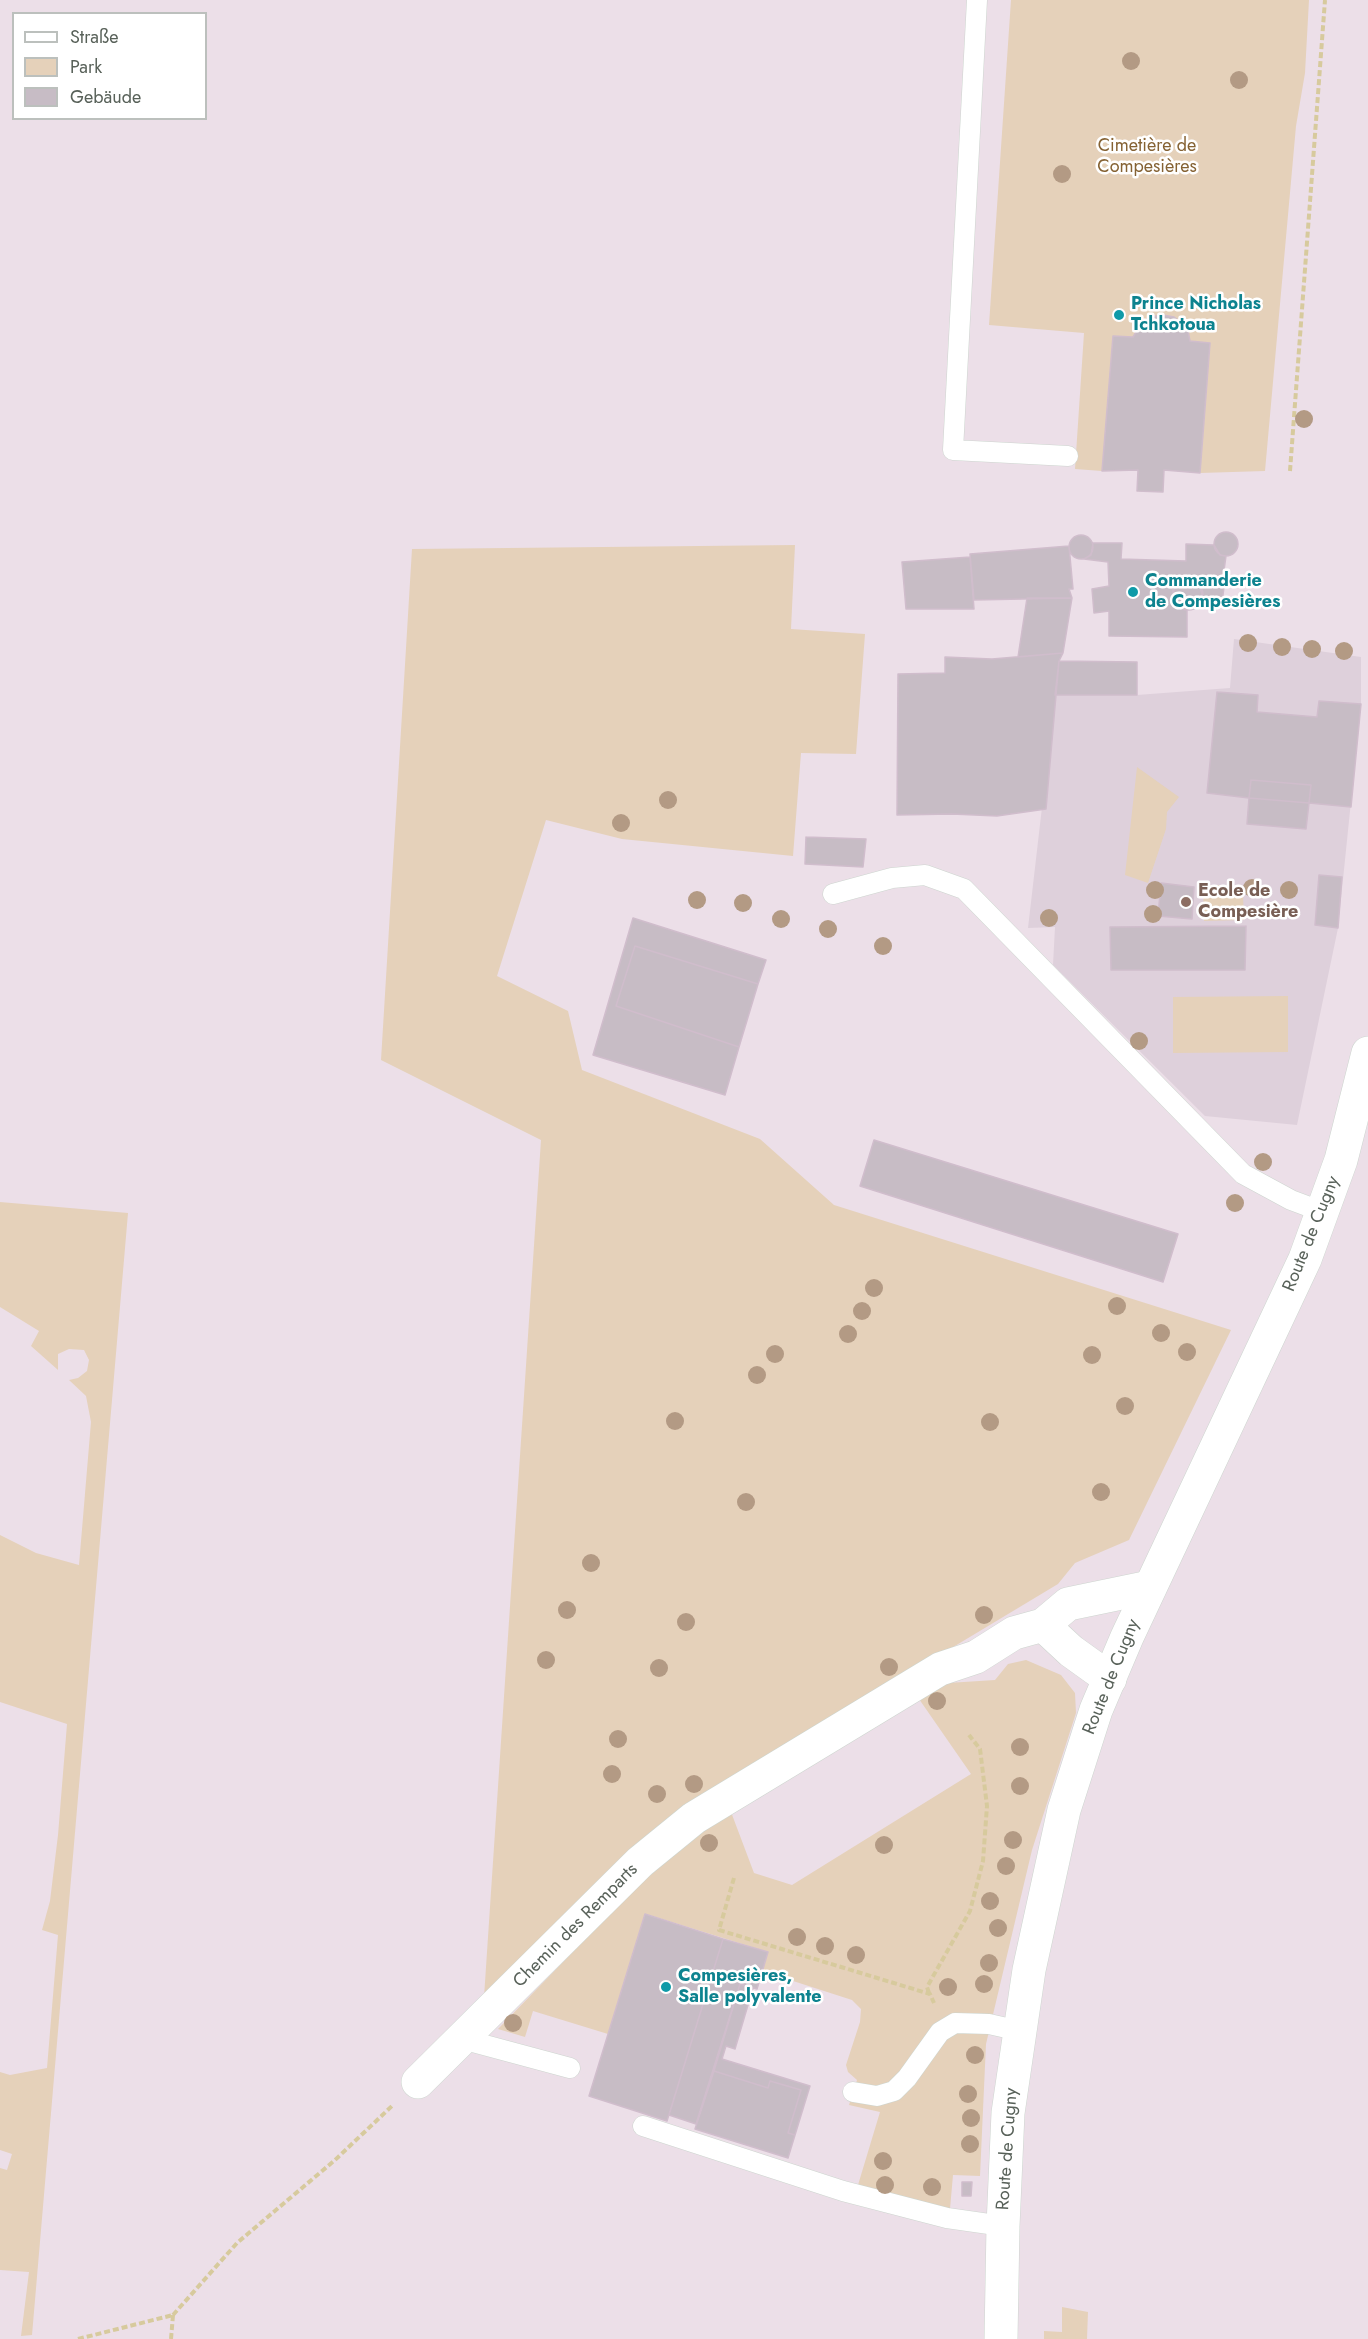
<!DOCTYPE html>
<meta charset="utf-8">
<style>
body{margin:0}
#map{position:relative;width:1368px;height:2339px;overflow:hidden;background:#ecdfe8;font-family:Jost,sans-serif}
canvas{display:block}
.legend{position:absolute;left:12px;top:12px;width:195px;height:108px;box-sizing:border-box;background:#fff;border:2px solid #bcc0bd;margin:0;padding:8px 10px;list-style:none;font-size:18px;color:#586159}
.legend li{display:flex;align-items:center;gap:12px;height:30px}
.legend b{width:30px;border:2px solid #bcc0bd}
</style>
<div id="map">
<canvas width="1368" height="2339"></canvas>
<ul class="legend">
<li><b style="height:8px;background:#fff"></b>Straße</li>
<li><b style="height:16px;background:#e5d1ba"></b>Park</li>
<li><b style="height:16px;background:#c7bcc5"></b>Gebäude</li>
</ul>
</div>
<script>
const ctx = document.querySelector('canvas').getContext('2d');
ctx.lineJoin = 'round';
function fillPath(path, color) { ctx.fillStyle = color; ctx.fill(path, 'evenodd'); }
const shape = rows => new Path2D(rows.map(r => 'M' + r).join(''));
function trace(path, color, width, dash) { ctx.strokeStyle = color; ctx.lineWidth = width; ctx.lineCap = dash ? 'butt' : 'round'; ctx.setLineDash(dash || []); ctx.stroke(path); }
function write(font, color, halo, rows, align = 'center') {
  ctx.font = font + ' Jost,sans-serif'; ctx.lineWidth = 5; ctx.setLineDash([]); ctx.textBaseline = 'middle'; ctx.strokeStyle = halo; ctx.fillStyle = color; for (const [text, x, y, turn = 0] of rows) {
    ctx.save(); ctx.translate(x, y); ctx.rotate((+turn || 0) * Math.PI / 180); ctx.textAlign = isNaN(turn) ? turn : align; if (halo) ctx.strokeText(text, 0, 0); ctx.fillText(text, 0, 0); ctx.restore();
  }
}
const education = shape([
 [1234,639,1361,657,1361,704,1338,928,1297,1125,1205,1116,1053,965,1055,927,1028,928,1055,695,1137,695,1230,688]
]);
const green = shape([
 [1011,0,1309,0,1305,73,1296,126,1265,471,1200,473,1210,343,1190,341,1188,331,1174,318,1163,315,1149,317,1141,324,1133,337,1113,336,1102,471,1075,469,1084,333,989,325],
 [795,545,791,629,865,634,856,754,801,753,793,856,622,839,546,820,497,976,568,1011,582,1070,760,1139,834,1205,1231,1330,1129,1540,1075,1563,1058,1584,672,1816,484,1997,541,1140,381,1060,412,549],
 [1137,767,1179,797,1167,812,1166,829,1148,883,1125,875],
 [1203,885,1227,885,1228,895,1243,895,1244,920,1204,921],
 [1288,996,1288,1052,1173,1053,1173,997],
 [0,1202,128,1213,32,2335,21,2336,29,2272,0,2270,0,2168,7,2170,12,2154,0,2150,0,2072,10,2075,47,2068,58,1935,42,1930,50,1901,58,1835,67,1724,0,1702,0,1535,36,1553,79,1565,91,1422,86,1396,69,1380,78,1378,87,1371,89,1360,84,1350,69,1349,58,1354,58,1370,31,1346,39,1331,0,1307],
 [1026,1660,1061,1675,1075,1693,1076,1713,1032,1850,986,2044,980,2176,953,2175,950,2209,858,2185,880,2112,849,2105,857,2080,848,2072,846,2065,860,2022,861,2009,852,2000,762,1971,768,1952,646,1914,608,2034,533,2011,525,2037,498,2029,633,1890,700,1832,731,1812,754,1873,792,1885,971,1774,919,1699,948,1683,995,1680,1008,1664],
 [1062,2307,1088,2312,1087,2339,1044,2339,1044,2331,1062,2332]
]);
const building = shape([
 [1163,315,1174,317,1182,323,1188,331,1190,341,1210,343,1200,473,1164,470,1163,492,1137,491,1138,470,1102,471,1113,336,1133,337,1141,324,1149,317,1163,315],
 '1214 544a12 12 0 1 1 24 0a12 12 0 1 1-24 0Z',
 '1069 547a12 12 0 1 1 24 0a12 12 0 1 1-24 0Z',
 [1093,543,1122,543,1121,559,1186,561,1186,544,1214,545,1220,555,1226,556,1222,585,1224,587,1222,603,1201,602,1202,594,1199,585,1190,579,1180,582,1173,589,1173,599,1178,606,1187,610,1187,637,1109,636,1109,611,1094,613,1092,589,1109,586,1108,562,1084,559,1091,555,1093,543],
 [1069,546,1073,589,1069,589,1072,598,974,600,970,554,1069,546],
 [970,557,974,609,906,609,902,562,970,557],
 '1173 595a15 15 0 1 1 30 0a15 15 0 1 1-30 0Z',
 [1027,598,1072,598,1063,653,1018,657,1027,598],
 [1063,653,1059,661,1046,809,997,816,952,814,897,815,898,674,945,673,945,657,992,659,1063,653],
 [1059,661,1137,662,1137,695,1055,695,1059,661],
 [1217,692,1258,695,1257,712,1317,717,1319,701,1361,704,1351,807,1309,803,1311,785,1251,780,1249,798,1207,793,1217,692],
 [1251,780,1311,785,1309,803,1249,798,1251,780],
 [1249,798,1309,803,1306,829,1247,824,1249,798],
 [806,837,866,839,863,867,805,864,806,837],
 [1319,875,1342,877,1338,928,1315,925,1319,875],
 [1161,883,1194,887,1192,919,1158,916,1161,883],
 [633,918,766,960,758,984,635,946,616,1006,739,1047,725,1095,593,1055,633,918],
 [1246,926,1245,970,1111,970,1110,927,1246,926],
 [635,946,758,984,739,1047,616,1006,635,946],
 [874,1140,1178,1234,1163,1282,860,1186,874,1140],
 [645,1914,723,1939,667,2121,589,2096,645,1914],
 [723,1939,768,1952,757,1989,740,1984,696,2124,669,2115,723,1939],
 [740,1984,753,1988,735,2049,726,2046,722,2059,810,2086,795,2135,788,2133,801,2090,770,2081,768,2088,714,2071,740,1984],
 [714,2071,768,2088,770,2081,801,2090,788,2133,795,2135,788,2158,695,2129,714,2071],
 [962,2182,972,2182,971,2196,962,2196,962,2182]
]);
const path = shape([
 [1290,471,1325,0],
 [734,1878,719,1930,930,1994,934,2003],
 [929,1993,927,1987,970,1911,983,1861,987,1806,980,1749,969,1735],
 [173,2315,237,2243,335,2160,393,2105],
 [78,2339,173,2315],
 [171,2339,173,2315]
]);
const service = shape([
 [977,0,953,450,1068,456],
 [833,894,892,878,925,875,964,889,1243,1174,1291,1200,1323,1212],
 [462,2039,570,2068],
 [853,2092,877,2096,894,2091,907,2078,940,2032,955,2023,989,2024,1020,2031],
 [643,2126,843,2191,947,2218,1003,2226]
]);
const minor = shape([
 [1043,1625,1071,1651,1110,1679],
 [418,2082,640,1862,694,1818,940,1669,976,1657,1014,1633,1043,1625,1068,1604,1150,1587]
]);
const tertiary = shape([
 [1001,2339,1003,2226,1008,2113,1029,1970,1064,1810,1096,1710,1127,1637,1305,1259,1341,1160,1368,1053]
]);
const trees = [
 [1131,61],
 [1239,80],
 [1062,174],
 [1304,419],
 [1248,643],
 [1282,647],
 [1312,649],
 [1344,651],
 [668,800],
 [621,823],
 [1252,888],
 [1155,890],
 [1289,890],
 [697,900],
 [743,903],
 [1153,914],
 [1049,918],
 [781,919],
 [828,929],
 [883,946],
 [1139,1041],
 [1263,1162],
 [1235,1203],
 [874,1288],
 [1117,1306],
 [862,1311],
 [1161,1333],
 [848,1334],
 [1187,1352],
 [775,1354],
 [1092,1355],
 [757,1375],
 [1125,1406],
 [675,1421],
 [990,1422],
 [1101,1492],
 [746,1502],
 [591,1563],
 [567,1610],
 [984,1615],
 [686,1622],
 [546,1660],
 [889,1667],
 [659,1668],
 [937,1701],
 [618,1739],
 [1020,1747],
 [612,1774],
 [694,1784],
 [1020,1786],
 [657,1794],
 [1013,1840],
 [709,1843],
 [884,1845],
 [1006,1866],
 [990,1901],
 [998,1928],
 [797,1937],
 [825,1946],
 [856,1955],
 [989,1963],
 [984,1984],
 [948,1987],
 [513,2023],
 [975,2055],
 [968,2094],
 [971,2118],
 [970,2144],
 [883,2161],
 [885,2185],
 [932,2187]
];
const markers = [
 [1119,315,6,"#0f9aa8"],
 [1133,592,6,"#0f9aa8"],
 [1186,902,6,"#8d6e63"],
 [666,1987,6,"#0f9aa8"]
];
const parkNames = [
 ["Cimetière de",1147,147],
 ["Compesières",1147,168]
];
const cultureNames = [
 ["Prince Nicholas",1131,305],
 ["Tchkotoua",1131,326],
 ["Commanderie",1145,582],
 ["de Compesières",1145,603],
 ["Compesières,",678,1977],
 ["Salle polyvalente",678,1998]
];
const educationNames = [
 ["Ecole de",1198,892],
 ["Compesière",1198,913]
];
const streetNames = [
 ["Route de Cugny",1312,1234,-68],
 ["Route de Cugny",1112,1677,-68],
 ["Chemin des Remparts",576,1926,-45],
 ["Route de Cugny",1008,2149,-86]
];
fillPath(education, '#ded0db');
fillPath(green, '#e5d1ba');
fillPath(building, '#c7bcc5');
trace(building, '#d0bdcc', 1.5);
trace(service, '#cdd5cf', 21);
trace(minor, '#cdd5cf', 34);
trace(tertiary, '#cdd5cf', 34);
trace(path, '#d7ca9d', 4, [6, 3]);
trace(service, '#fff', 20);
trace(minor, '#fff', 33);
trace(tertiary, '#fff', 33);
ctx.fillStyle = '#b39a84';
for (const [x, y] of trees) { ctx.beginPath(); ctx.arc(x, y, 9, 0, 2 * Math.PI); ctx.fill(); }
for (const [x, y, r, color] of markers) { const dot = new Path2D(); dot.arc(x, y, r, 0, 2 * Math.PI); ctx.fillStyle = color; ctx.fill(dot); trace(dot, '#fff', 2); }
write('18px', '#856233', '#fff', parkNames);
write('bold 18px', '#0d838f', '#fff', cultureNames, 'left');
write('bold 18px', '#785e54', '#fff', educationNames, 'left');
write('18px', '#586159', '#fff', streetNames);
</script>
